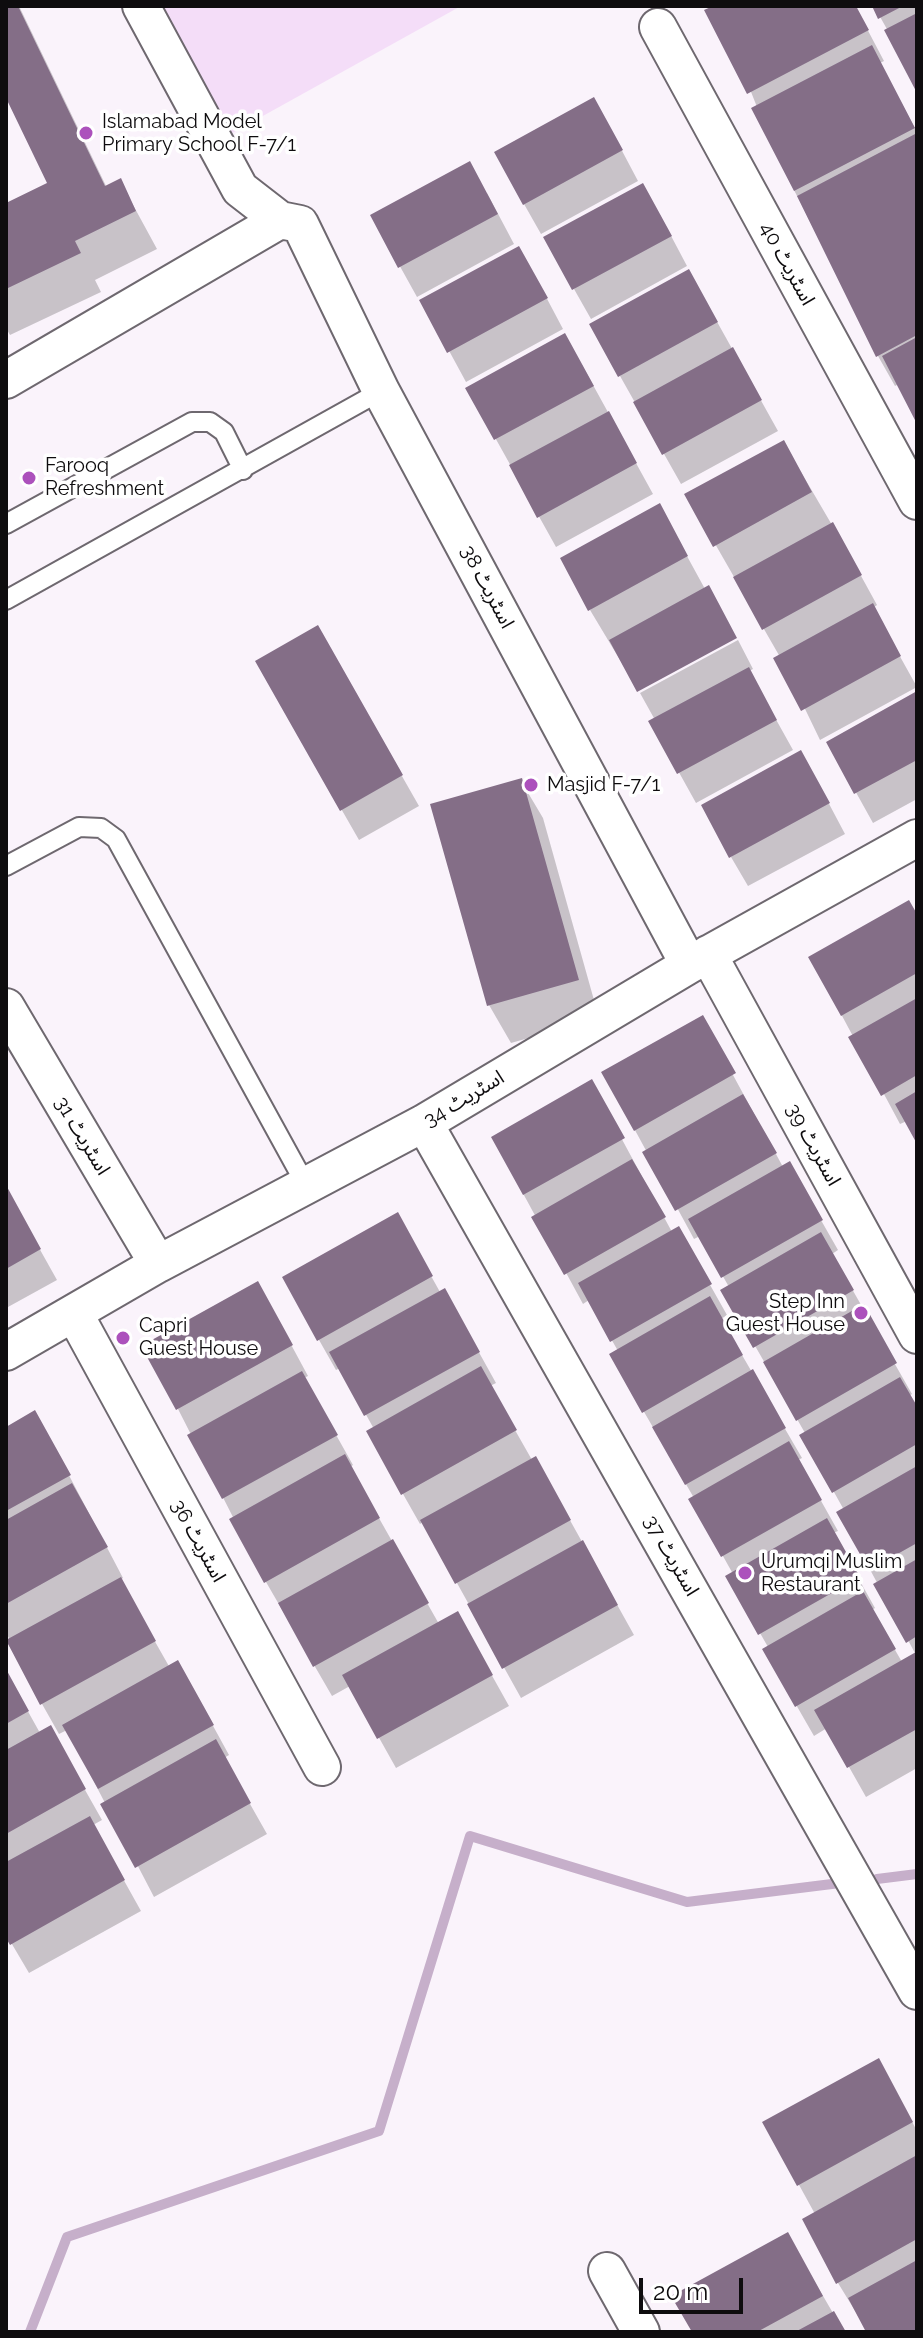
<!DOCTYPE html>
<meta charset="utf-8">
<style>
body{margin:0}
#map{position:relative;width:923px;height:2338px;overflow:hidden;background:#faf3fb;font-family:Raleway,sans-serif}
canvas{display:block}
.frame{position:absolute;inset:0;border:8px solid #0e0c0e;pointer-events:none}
.scale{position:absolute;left:639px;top:2278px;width:104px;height:36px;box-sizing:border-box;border:4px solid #0e0c0e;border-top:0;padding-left:10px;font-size:24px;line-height:28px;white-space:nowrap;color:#0e0c0e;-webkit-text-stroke:6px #fff;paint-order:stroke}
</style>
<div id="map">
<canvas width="923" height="2338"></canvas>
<div class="frame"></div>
<div class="scale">20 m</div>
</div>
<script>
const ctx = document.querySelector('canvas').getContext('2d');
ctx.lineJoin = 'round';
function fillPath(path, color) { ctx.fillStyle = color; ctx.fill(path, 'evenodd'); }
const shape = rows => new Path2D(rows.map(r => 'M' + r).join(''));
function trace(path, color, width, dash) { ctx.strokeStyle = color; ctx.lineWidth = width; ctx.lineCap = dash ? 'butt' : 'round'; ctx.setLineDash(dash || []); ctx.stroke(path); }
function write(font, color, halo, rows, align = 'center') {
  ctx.font = font + ' Raleway,"Noto Sans Arabic",sans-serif'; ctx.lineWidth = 7; ctx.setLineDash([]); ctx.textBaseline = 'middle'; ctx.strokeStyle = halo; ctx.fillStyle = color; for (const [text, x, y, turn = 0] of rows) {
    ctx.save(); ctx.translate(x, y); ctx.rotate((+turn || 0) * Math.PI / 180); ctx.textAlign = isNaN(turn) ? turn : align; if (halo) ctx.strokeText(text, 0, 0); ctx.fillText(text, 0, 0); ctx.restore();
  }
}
const green = shape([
 [154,6,461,6,225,137]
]);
const shadow = shape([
 [6,6,19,6,107,188,120,181,157,249,95,280,101,292,10,335,6,328,6,206,50,184,6,94],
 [717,6,855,6,884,61,880,63,917,132,917,419,899,384,895,386,878,356,753,109,757,107],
 [874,6,917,6,917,91,888,31],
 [611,130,638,181,541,234,524,204],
 [487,193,514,244,417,297,372,216],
 [660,215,687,266,591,319,574,289],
 [536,278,563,329,466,382,422,301],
 [706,302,778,431,681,484,620,376],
 [582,365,653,494,556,547,468,389],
 [801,472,849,554,877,605,873,608,917,687,820,740,780,657,687,495],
 [676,536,705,589,638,690,590,610],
 [317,627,419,806,359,840,257,662],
 [738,640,753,669,749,671,793,750,696,803,651,722,655,720,640,693],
 [917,694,917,799,873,823,828,742],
 [521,781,543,818,599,1018,511,1043,489,1005],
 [818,783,845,834,748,886,731,857],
 [917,918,917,1139,907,1121,900,1124,811,958],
 [702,1018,783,1167,789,1164,838,1250,832,1254,912,1394,909,1396,917,1410,917,1768,866,1797,827,1728,814,1736,764,1649,768,1647,728,1577,733,1574,691,1499,694,1498,611,1355,618,1351,589,1300,583,1304,493,1138,591,1082,672,1232,678,1228,727,1315,721,1319,802,1458,798,1460,838,1531,833,1533,875,1608,872,1610,902,1662,916,1655,839,1512,844,1510,802,1435,805,1433,723,1290,729,1287,700,1236,694,1239,604,1073],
 [6,1189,57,1280,8,1307,6,1303],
 [397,1215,440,1292,461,1320,496,1383,490,1386,532,1460,552,1488,634,1635,521,1698,423,1522,420,1524,403,1494,369,1432,374,1429,340,1368,336,1370,284,1278],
 [274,1313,308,1376,304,1378,353,1465,350,1467,439,1624,457,1613,509,1706,396,1768,350,1686,332,1696,266,1582,178,1409],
 [6,1429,52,1443,123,1578,120,1580,170,1668,195,1693,229,1755,224,1758,267,1834,154,1897,67,1730,59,1734,7,1642,10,1640,6,1633],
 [6,1672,40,1733,67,1758,102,1820,93,1825,141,1911,29,1973,6,1934],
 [895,2090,917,2131,917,2332,868,2332,838,2283,815,2214,765,2123],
 [787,2234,844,2332,694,2332]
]);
const stream = shape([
 [877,1879,917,1874],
 [30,2332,67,2237,379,2131,470,1836,687,1902,840,1883]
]);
const building = shape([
 [6,6,18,6,105,186,121,178,136,211,75,241,81,253,6,289,6,203,47,183,6,98],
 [713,6,856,6,869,30,747,94,704,10],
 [872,6,903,6,878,19],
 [917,13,917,93,884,30],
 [872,45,915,128,794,191,751,108],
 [594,97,623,150,523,205,494,152],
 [917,133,917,335,876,357,797,196],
 [470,161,498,214,398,268,370,215],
 [643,183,672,236,572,290,543,237],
 [519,246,548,298,447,353,419,300],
 [689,269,718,322,618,377,589,324],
 [565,333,594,386,494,440,465,388],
 [917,337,917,424,882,356],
 [733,347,762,400,662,455,633,402],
 [609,411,637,463,537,518,509,465],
 [784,440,812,492,713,547,684,494],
 [660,503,688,556,588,611,560,558],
 [833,522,862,575,762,630,733,577],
 [709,585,737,638,637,692,609,640],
 [873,603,901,656,801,711,773,658],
 [318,625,403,775,340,811,255,661],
 [749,667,777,720,677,774,648,721],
 [917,691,917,760,854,794,826,742],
 [801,750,830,803,729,858,701,805],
 [522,778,579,980,487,1006,430,804],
 [909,900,917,914,917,973,841,1016,808,957],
 [917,998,917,1075,881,1096,848,1037],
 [703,1015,736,1073,634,1131,601,1072],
 [592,1079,625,1138,523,1195,491,1137],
 [917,1091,917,1144,895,1104],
 [743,1094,777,1153,675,1211,642,1152],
 [632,1159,666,1217,564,1275,531,1217],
 [790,1161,823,1220,721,1278,688,1219],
 [6,1185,41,1249,6,1269],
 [398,1212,433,1276,317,1341,282,1277],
 [679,1226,712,1284,610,1342,578,1283],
 [821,1232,854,1290,753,1348,720,1290],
 [258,1281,293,1345,176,1410,141,1346],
 [445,1288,480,1352,364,1416,329,1352],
 [710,1296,743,1355,642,1413,609,1354],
 [864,1304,897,1363,796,1421,763,1362],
 [481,1366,517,1430,401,1495,366,1431],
 [753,1369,786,1428,685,1485,652,1427],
 [302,1371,338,1435,222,1499,187,1435],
 [900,1377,917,1406,917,1444,832,1493,799,1435],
 [35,1410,71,1475,6,1511,6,1427],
 [789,1441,822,1500,721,1557,688,1499],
 [345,1454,380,1518,264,1583,229,1519],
 [536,1456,571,1520,455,1584,420,1520],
 [917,1466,917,1543,869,1570,836,1512],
 [72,1483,108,1547,6,1604,6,1520],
 [827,1518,860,1577,758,1635,725,1576],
 [393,1539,429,1603,313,1667,278,1603],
 [583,1540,618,1605,502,1669,467,1604],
 [917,1559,917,1636,906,1643,873,1584],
 [121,1577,156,1641,40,1705,6,1640],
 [863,1591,896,1649,795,1707,762,1649],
 [458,1611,493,1675,377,1739,342,1675],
 [916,1652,917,1729,847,1768,814,1710],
 [178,1660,214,1725,98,1789,62,1725],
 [6,1669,29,1711,6,1724],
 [51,1725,86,1789,6,1834,6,1750],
 [216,1739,251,1803,135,1868,100,1804],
 [90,1816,125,1880,10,1945,6,1938,6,1862],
 [879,2058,913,2122,797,2186,762,2122],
 [917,2155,917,2239,836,2284,802,2219],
 [788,2232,823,2296,757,2332,692,2332,671,2296],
 [917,2260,917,2332,866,2332,848,2298],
 [834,2311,846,2332,795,2332]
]);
const service = shape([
 [6,524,192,422,210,422,224,432,243,470],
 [6,600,381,391],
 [6,866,79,827,101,828,116,839,307,1187]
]);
const minor = shape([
 [141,6,240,189,280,220,300,224,381,391,689,965],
 [658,27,917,501],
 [6,380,280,220],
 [708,954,917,1335],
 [6,1007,158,1264],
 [424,1123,917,1991],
 [75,1315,322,1767],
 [6,1352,158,1264,424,1123,689,965,917,838],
 [607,2271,641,2332]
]);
const markers = [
 [86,133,8,"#ac51bc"],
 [29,478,8,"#ac51bc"],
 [531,785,8,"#ac51bc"],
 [861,1313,8,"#ac51bc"],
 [123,1338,8,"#ac51bc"],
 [745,1573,8,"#ac51bc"]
];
const poiNames = [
 ["Islamabad Model",102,122],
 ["Primary School F-7/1",102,145],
 ["Farooq",45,466],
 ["Refreshment",45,489],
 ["Masjid F-7/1",547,785],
 ["Step Inn",845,1302,"right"],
 ["Guest House",845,1325,"right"],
 ["Capri",139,1326],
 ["Guest House",139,1349],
 ["Urumqi Muslim",761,1562],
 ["Restaurant",761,1585]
];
const streetNames = [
 ["اسٹریٹ 40",787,264,61],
 ["اسٹریٹ 38",487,587,62],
 ["اسٹریٹ 34",464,1099,-31],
 ["اسٹریٹ 31",82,1136,59],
 ["اسٹریٹ 39",813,1145,61],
 ["اسٹریٹ 36",198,1541,61],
 ["اسٹریٹ 37",671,1556,60]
];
fillPath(green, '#f4ddf8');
fillPath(shadow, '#0003');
trace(stream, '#c6afca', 10);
fillPath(building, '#846e87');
trace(service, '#6e686f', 22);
trace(minor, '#6e686f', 40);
trace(service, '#fff', 18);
trace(minor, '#fff', 36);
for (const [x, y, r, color] of markers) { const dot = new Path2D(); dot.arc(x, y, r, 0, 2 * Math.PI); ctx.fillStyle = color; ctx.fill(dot); trace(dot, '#fff', 3); }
write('20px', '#0e0c0e', '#fff', poiNames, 'left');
write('20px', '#0e0c0e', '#fff', streetNames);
</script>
